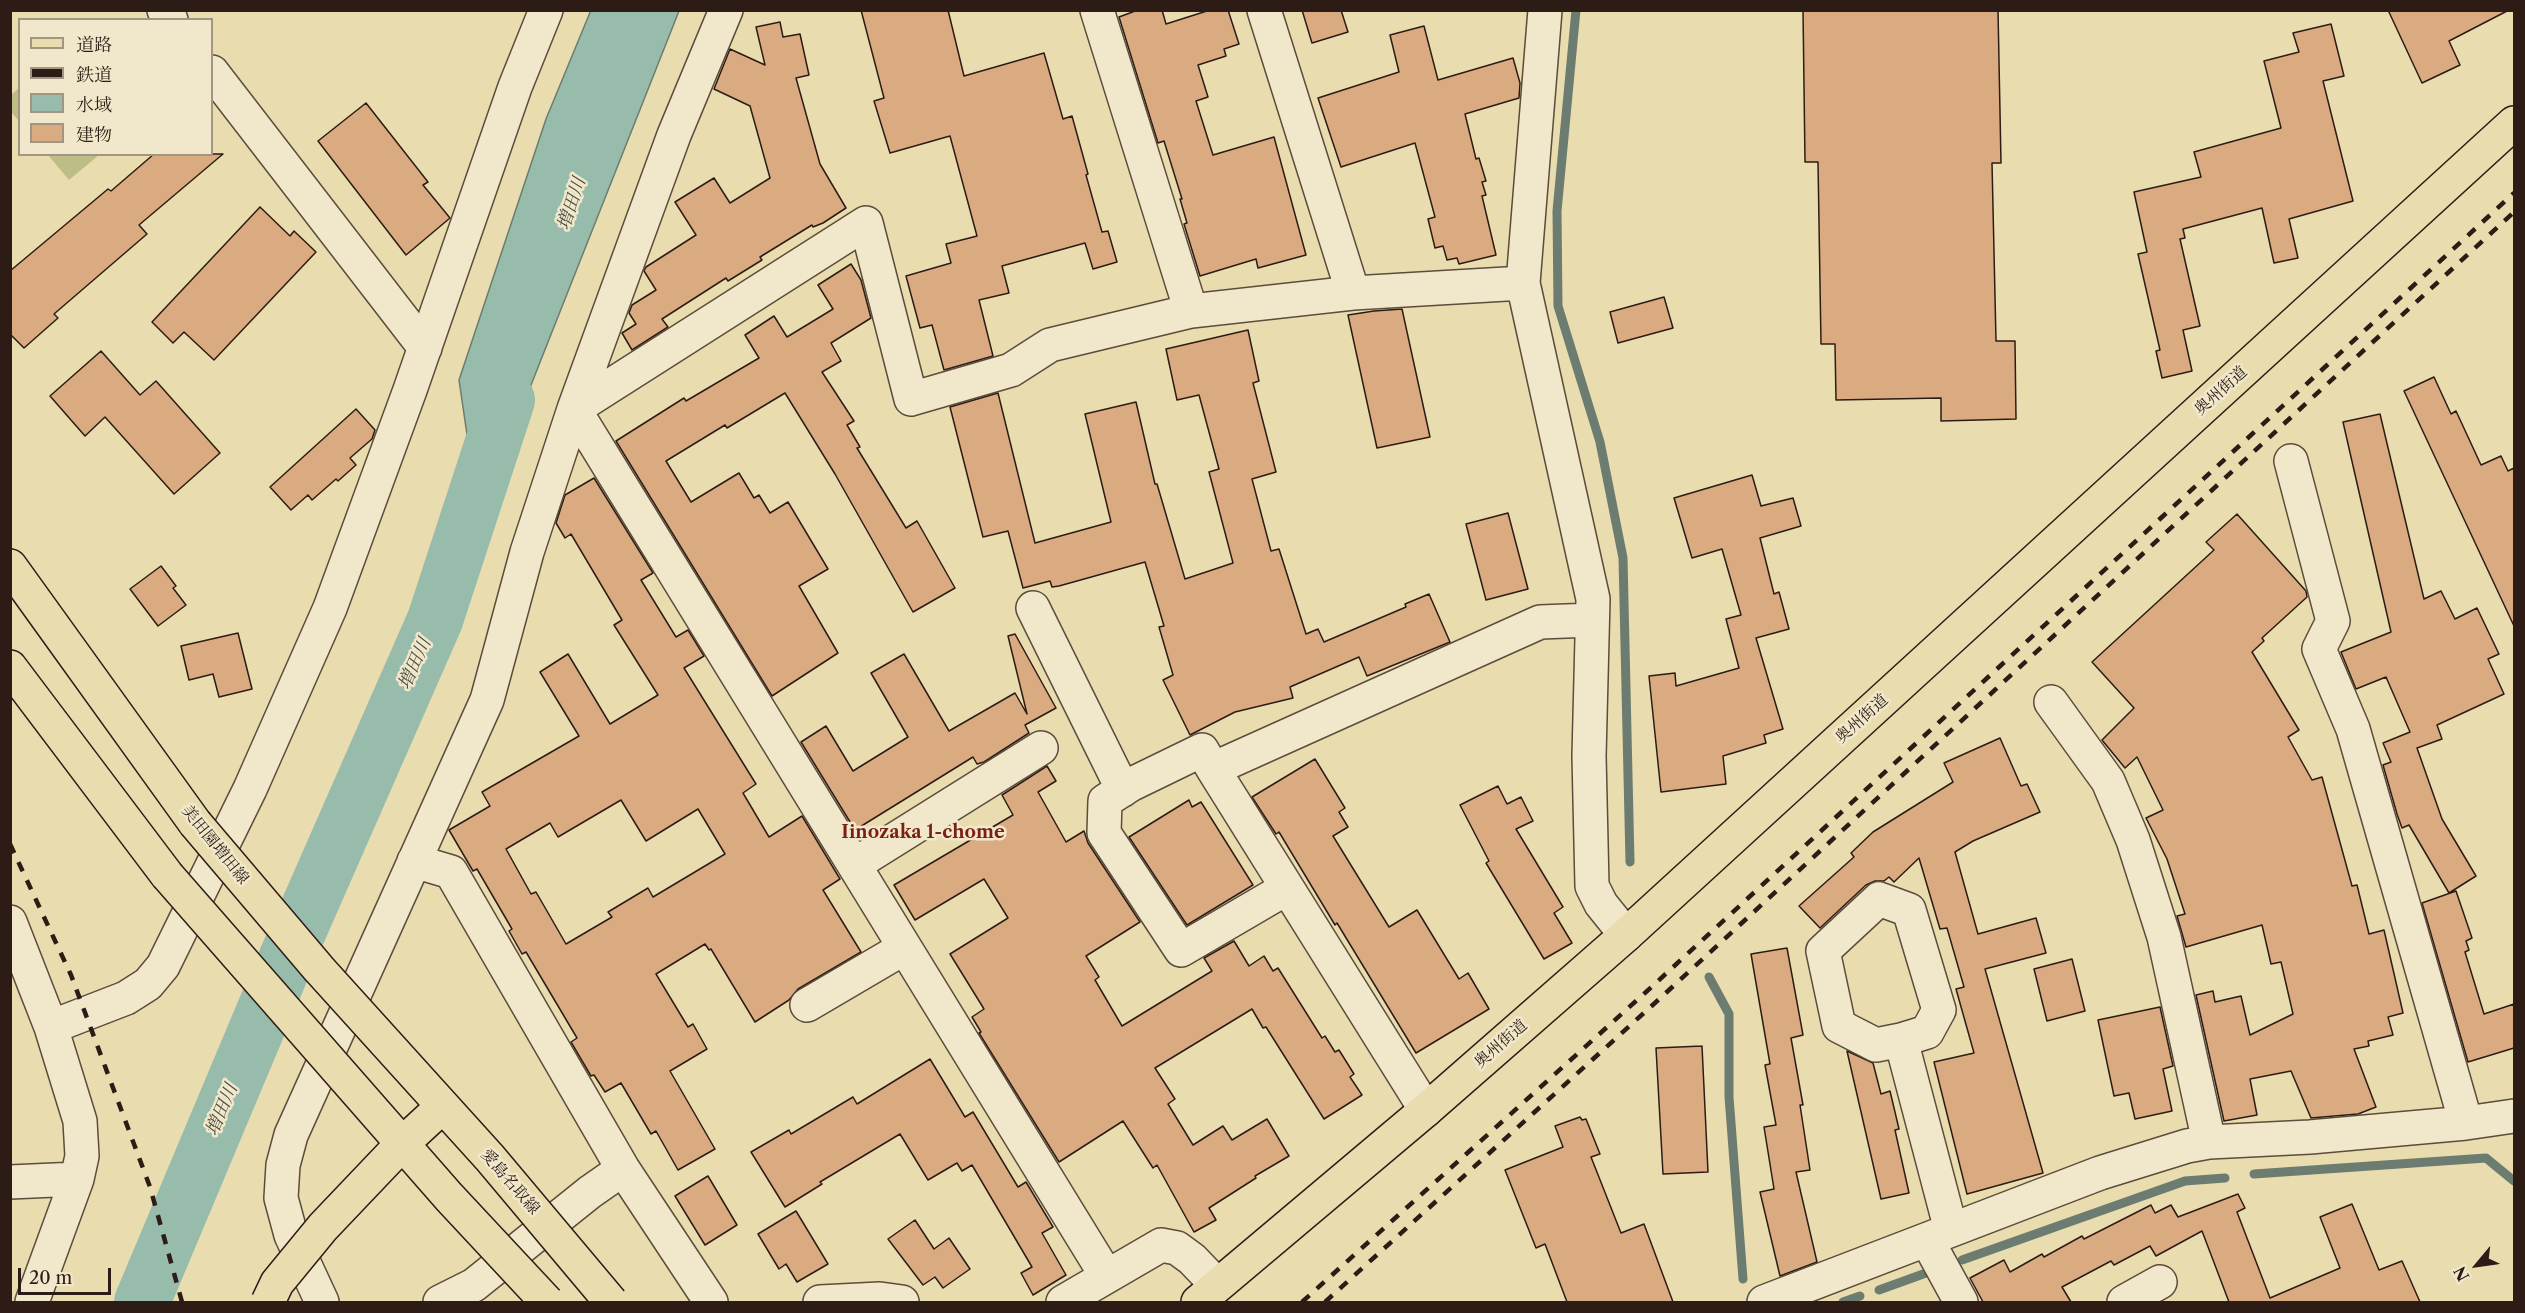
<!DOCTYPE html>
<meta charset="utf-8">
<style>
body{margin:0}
#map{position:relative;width:2525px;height:1313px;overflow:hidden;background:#e9dcaf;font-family:"Libre Caslon Text","Noto Serif JP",serif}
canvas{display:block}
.frame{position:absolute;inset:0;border:12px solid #2c1c15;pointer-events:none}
.legend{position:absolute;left:18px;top:18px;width:195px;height:138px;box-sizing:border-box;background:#f1e8cb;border:2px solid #a29682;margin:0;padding:8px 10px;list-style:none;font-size:18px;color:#2c1c15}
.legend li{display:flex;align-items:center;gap:12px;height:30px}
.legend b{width:30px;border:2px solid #a29682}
.north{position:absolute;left:2447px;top:1235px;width:60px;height:60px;-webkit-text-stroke:4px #f1e8cb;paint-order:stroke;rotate:241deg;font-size:16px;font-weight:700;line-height:24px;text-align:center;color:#2c1c15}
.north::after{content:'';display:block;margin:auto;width:21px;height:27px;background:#2c1c15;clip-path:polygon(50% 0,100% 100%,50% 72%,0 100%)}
.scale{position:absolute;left:18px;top:1268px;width:93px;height:27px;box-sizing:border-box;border:3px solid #2c1c15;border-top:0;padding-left:8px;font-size:18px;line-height:21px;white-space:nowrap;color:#2c1c15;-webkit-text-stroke:4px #f1e8cb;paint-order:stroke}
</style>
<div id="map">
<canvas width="2525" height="1313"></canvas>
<div class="frame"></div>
<ul class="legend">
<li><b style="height:8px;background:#e9dcaf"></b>道路</li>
<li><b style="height:8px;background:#2c1c15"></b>鉄道</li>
<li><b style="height:16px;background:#97bcac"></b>水域</li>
<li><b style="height:16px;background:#daaa80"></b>建物</li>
</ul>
<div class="north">N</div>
<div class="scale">20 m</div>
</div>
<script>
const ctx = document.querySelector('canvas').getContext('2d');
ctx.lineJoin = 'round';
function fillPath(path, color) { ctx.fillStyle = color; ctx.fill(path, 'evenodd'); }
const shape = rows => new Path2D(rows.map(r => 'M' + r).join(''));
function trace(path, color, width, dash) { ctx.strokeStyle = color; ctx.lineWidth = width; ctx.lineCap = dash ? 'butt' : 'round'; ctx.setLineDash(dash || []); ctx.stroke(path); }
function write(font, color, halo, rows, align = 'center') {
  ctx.font = font + ' "Libre Caslon Text","Noto Serif JP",serif'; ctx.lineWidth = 5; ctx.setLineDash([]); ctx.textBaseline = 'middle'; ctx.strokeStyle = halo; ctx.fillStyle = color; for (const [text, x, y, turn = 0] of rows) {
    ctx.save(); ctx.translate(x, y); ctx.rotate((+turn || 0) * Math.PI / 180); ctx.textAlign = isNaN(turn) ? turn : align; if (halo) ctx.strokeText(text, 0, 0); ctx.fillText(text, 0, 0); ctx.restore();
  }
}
const green = shape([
 [19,88,19,121,10,111,11,95],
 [48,155,99,155,69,180]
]);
const water = shape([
 [591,10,679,11,493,481,470,455,459,380,546,119,591,10]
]);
const stream = shape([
 [1576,10,1557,211,1558,306,1600,442,1623,558,1630,862],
 [1709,977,1729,1014,1729,1097,1743,1279],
 [2254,1174,2486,1158,2514,1181],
 [1962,1260,2185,1181,2225,1178],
 [1879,1290,1926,1273],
 [1843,1302,1860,1296]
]);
const river = shape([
 [142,1302,287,957,435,620,507,400]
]);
const building = shape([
 [861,10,948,10,964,76,1044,53,1063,119,1072,116,1088,174,1086,175,1102,232,1108,231,1117,262,1093,269,1085,243,1002,266,1009,293,979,300,993,356,944,370,932,325,920,328,906,276,951,263,946,244,977,236,950,136,890,153,874,101,884,98,861,10],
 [1138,10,1162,10,1166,24,1210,10,1228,10,1239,44,1224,49,1226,56,1198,65,1208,97,1196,101,1213,155,1274,137,1306,255,1258,268,1256,259,1200,276,1184,224,1187,223,1180,199,1182,199,1164,141,1158,143,1119,17,1138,10],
 [1302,10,1341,10,1348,32,1312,43,1302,10],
 [1803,10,1998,10,2001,163,1992,163,1996,341,2015,341,2016,419,1941,421,1941,398,1836,400,1835,344,1821,344,1818,162,1805,162,1803,10],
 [2388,10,2509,10,2449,41,2460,65,2422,83,2388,10],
 [780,22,783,37,800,34,809,75,796,78,820,164,846,208,823,223,813,227,812,225,760,257,762,260,728,281,726,278,662,319,668,327,632,350,622,333,636,324,629,313,632,305,656,290,644,271,646,267,696,235,675,202,714,178,730,203,770,178,750,106,714,89,730,49,765,65,756,27,780,22],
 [2331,24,2344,76,2323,81,2353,201,2289,219,2298,258,2274,263,2262,208,2183,229,2185,238,2180,239,2200,326,2183,330,2192,371,2162,378,2156,351,2160,350,2138,254,2147,252,2134,192,2201,177,2194,152,2281,128,2264,61,2299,52,2293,33,2331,24],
 [1424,26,1438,80,1513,58,1520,83,1519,98,1465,114,1476,159,1479,158,1486,181,1482,182,1486,195,1482,196,1496,255,1459,264,1457,258,1447,260,1443,246,1435,248,1428,219,1435,217,1415,143,1341,167,1318,98,1399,72,1390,35,1424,26],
 [366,103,428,182,423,185,450,218,406,255,318,141,366,103],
 [154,154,223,154,139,225,147,234,54,314,58,318,24,348,10,334,10,271,108,189,111,191,154,154],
 [260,207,290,236,294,231,316,252,214,360,184,332,173,343,152,322,260,207],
 [851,264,861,280,871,318,831,343,841,361,822,372,854,421,847,425,860,447,857,448,906,528,917,521,955,588,913,612,835,474,785,393,727,428,725,425,666,461,691,502,739,473,754,498,759,495,770,513,788,502,828,569,799,586,838,653,772,696,616,441,684,398,686,401,759,358,745,335,774,316,787,337,833,309,818,285,851,264],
 [1664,297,1673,328,1618,343,1610,312,1664,297],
 [1402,309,1430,437,1377,448,1348,315,1374,311,1402,309],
 [1248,330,1259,381,1253,383,1276,472,1252,479,1271,551,1279,549,1306,634,1318,629,1324,642,1406,607,1405,604,1429,594,1450,642,1367,676,1359,657,1290,687,1293,698,1235,712,1190,735,1163,680,1173,675,1159,627,1164,626,1145,562,1059,586,1052,587,1050,581,1023,588,1008,531,983,537,950,407,998,393,1035,543,1111,522,1085,414,1136,402,1155,484,1157,484,1185,579,1233,563,1209,472,1219,469,1199,395,1177,400,1166,349,1248,330],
 [101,351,140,395,156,381,220,453,174,494,105,417,85,436,50,396,101,351],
 [2434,377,2451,414,2456,411,2481,465,2501,456,2508,471,2514,468,2514,626,2404,391,2434,377],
 [356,409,375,430,372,439,350,458,356,465,338,481,336,479,312,500,308,495,291,510,270,487,356,409],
 [2380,414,2424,599,2441,591,2455,619,2477,608,2499,654,2488,659,2504,694,2437,725,2442,739,2417,748,2442,819,2476,876,2449,893,2409,825,2402,828,2397,814,2383,765,2391,762,2383,743,2410,732,2386,677,2356,689,2341,652,2391,632,2343,422,2380,414],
 [1752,475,1761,506,1793,498,1801,526,1760,538,1774,594,1779,592,1789,629,1756,638,1783,729,1764,735,1766,743,1723,756,1726,784,1661,792,1649,676,1675,673,1676,686,1739,668,1726,619,1741,615,1722,549,1692,558,1674,498,1752,475],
 [594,478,653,573,641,580,676,637,688,630,704,656,684,668,756,784,743,793,769,837,802,816,840,879,823,890,861,952,798,989,789,1000,755,1022,711,949,709,950,705,944,656,974,688,1027,693,1024,707,1049,670,1071,715,1149,678,1170,656,1131,651,1134,621,1083,605,1092,594,1075,591,1076,571,1042,577,1038,526,952,522,954,509,931,512,929,477,869,473,871,449,830,490,806,482,792,579,736,540,672,568,654,610,724,658,695,614,625,622,620,571,534,565,538,556,523,565,495,594,478],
 [621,800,646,841,698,809,725,854,653,897,648,888,608,912,612,917,566,944,536,892,531,894,506,849,550,823,558,837,621,800],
 [1508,513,1528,589,1486,600,1466,524,1508,513],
 [2237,514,2306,591,2307,597,2262,638,2264,641,2252,652,2299,730,2288,737,2312,780,2322,777,2352,886,2357,885,2369,934,2384,930,2403,1013,2388,1017,2393,1035,2368,1041,2369,1046,2354,1049,2376,1107,2358,1114,2311,1118,2291,1071,2250,1079,2257,1115,2224,1121,2196,995,2213,991,2215,1002,2241,996,2250,1035,2293,1014,2281,962,2271,964,2262,925,2186,947,2177,916,2185,914,2167,859,2146,818,2163,810,2137,757,2125,768,2102,740,2134,708,2092,662,2214,550,2206,542,2237,514],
 [161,566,176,586,173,588,186,605,158,626,130,589,161,566],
 [238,633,252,689,219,697,213,674,189,680,181,646,238,633],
 [1015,634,1056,708,1025,725,1029,733,984,762,977,764,973,757,855,830,801,742,826,726,853,771,908,737,871,673,904,654,949,731,1015,693,1027,714,1008,636,1015,634],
 [2000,738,2021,786,2027,784,2040,812,1973,841,1955,852,1978,934,2036,918,2046,953,1985,969,2043,1173,1967,1194,1934,1062,1974,1053,1956,989,1964,987,1947,928,1940,929,1919,858,1894,882,1889,877,1884,881,1875,881,1866,885,1820,928,1799,906,1854,857,1851,853,1873,832,1953,782,1944,763,2000,738],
 [1315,759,1345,808,1339,812,1348,827,1333,836,1389,927,1417,910,1459,979,1468,973,1489,1009,1416,1053,1337,923,1335,925,1279,832,1276,834,1252,797,1315,759],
 [1047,766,1056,781,1038,792,1066,842,1084,831,1088,843,1140,922,1086,956,1099,977,1095,980,1122,1026,1212,971,1204,958,1234,941,1249,966,1264,956,1273,971,1278,968,1322,1038,1325,1036,1335,1052,1339,1050,1354,1074,1350,1077,1362,1095,1324,1119,1266,1027,1263,1028,1252,1009,1155,1068,1175,1099,1168,1104,1193,1145,1223,1126,1232,1140,1267,1119,1289,1156,1255,1176,1256,1178,1209,1208,1216,1220,1194,1232,1157,1165,1153,1168,1123,1121,1059,1162,979,1033,981,1032,972,1017,984,1009,950,954,1008,918,984,879,915,920,894,885,1013,815,1002,795,1047,766],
 [1498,786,1507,804,1521,797,1533,821,1516,829,1563,907,1554,913,1572,943,1544,959,1486,863,1489,861,1460,805,1498,786],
 [1189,800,1192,807,1201,802,1253,885,1187,925,1129,837,1189,800],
 [2456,891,2472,938,2466,941,2469,950,2465,952,2484,1014,2514,1004,2514,1048,2468,1062,2422,903,2456,891],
 [1787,948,1803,1035,1791,1038,1803,1105,1800,1105,1810,1170,1796,1172,1817,1262,1780,1276,1760,1192,1774,1189,1764,1127,1776,1125,1765,1065,1770,1064,1751,954,1787,948],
 [2072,959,2085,1011,2047,1021,2034,969,2072,959],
 [2160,1007,2173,1066,2163,1069,2172,1111,2135,1119,2129,1093,2114,1096,2098,1020,2160,1007],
 [1702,1046,1708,1172,1663,1174,1656,1048,1702,1046],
 [1847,1051,1873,1063,1881,1094,1890,1091,1899,1129,1895,1130,1909,1193,1881,1199,1847,1051],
 [930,1059,965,1117,973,1112,1018,1187,1026,1182,1053,1227,1042,1233,1066,1275,1033,1295,1021,1273,1032,1267,972,1165,962,1171,957,1163,928,1180,900,1134,820,1182,822,1184,785,1207,751,1152,789,1130,791,1134,853,1097,857,1104,930,1059],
 [1580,1117,1582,1120,1586,1119,1600,1154,1591,1157,1621,1233,1644,1224,1673,1302,1567,1302,1545,1244,1536,1248,1505,1170,1563,1147,1555,1126,1580,1117],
 [708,1176,737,1225,705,1245,675,1196,708,1176],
 [2238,1194,2245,1208,2237,1212,2270,1298,2340,1268,2320,1217,2352,1204,2379,1270,2402,1261,2420,1302,2229,1302,2202,1231,2156,1256,2150,1246,2114,1265,2111,1261,2062,1287,2071,1302,1983,1302,1970,1278,2004,1260,2010,1272,2042,1254,2044,1257,2082,1236,2084,1239,2151,1205,2155,1213,2171,1205,2178,1217,2238,1194],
 [796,1211,828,1264,797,1282,786,1264,779,1269,758,1234,796,1211],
 [915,1220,934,1249,949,1238,970,1269,943,1288,935,1277,923,1285,888,1239,915,1220]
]);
const minor = shape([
 [164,10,171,20],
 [1097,10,1191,311],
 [1264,10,1353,293],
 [1545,10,1523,283,1593,599,1589,756,1592,886,1601,904,1626,935],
 [212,72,425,348],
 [2291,461,2333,621,2319,649,2353,729,2466,1123],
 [1033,608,1123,790],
 [2051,702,2108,781,2133,840,2164,937,2209,1142],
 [1213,769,1202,750,1130,785,1105,801,1104,833,1181,950,1287,888],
 [414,861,451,872,623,1169,711,1302],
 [854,865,1041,748],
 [10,922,51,1027,80,1121,82,1156,77,1179,32,1302],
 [807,1005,904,948],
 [51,1027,126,998,148,984,163,966,250,789,330,608,410,390,515,87,546,10],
 [1901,1040,1927,1032,1939,1010,1909,910,1879,899,1823,951,1839,1026,1876,1045,1901,1040,1951,1230],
 [1426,1110,1213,769,1540,622,1592,620],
 [10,1182,77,1179],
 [1927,1240,1961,1302],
 [1106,1275,574,409,866,223,911,399,1011,370,1050,345,1191,311,1353,293,1523,283],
 [322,1302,291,1235,281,1198,283,1165,291,1135,487,700,527,552,574,409,674,135,726,10],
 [440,1302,474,1285,590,1192,623,1169],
 [820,1302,880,1299,902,1302],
 [1063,1302,1161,1245,1177,1248,1192,1259,1217,1285],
 [1764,1302,2100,1173,2187,1146,2209,1142,2310,1137,2466,1123,2514,1116],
 [2124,1302,2160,1282]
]);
const major = shape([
 [10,566,195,823],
 [10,667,167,875],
 [1198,1302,1426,1110,1626,935,2514,123]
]);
const rail = shape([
 [10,844,71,975,150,1187,182,1302],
 [1302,1302,1646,992,2514,193],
 [1325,1302,1656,1002,2514,212]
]);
const majorBridge = shape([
 [195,823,319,969,490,1158,611,1302],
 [167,875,449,1197,547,1302],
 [268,1302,277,1283,323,1227,402,1144,443,1106]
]);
const streetNames = [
 ["奥州街道",2221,391,-42],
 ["奥州街道",1862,719,-42],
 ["美田園増田線",215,845,51],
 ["奥州街道",1501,1044,-41],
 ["愛島名取線",510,1182,49]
];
const waterNames = [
 ["増田川",572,204,-72],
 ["増田川",415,664,-66],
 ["増田川",222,1110,-67]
];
const neighbourhoodNames = [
 ["Iinozaka 1-chome",923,833]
];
fillPath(green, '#bdbe86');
fillPath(water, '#97bcac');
trace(water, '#6c7c70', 1.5);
trace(stream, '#6c7c70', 9);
trace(river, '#97bcac', 56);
fillPath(building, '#daaa80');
trace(building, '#2c1c15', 1.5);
trace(minor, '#5b4c3c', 36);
trace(major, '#2c1c15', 36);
trace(minor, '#f1e8cb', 33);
trace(major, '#e9dcaf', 33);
trace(rail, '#2c1c15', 4.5, [10, 10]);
trace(majorBridge, '#2c1c15', 36, []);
trace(majorBridge, '#e9dcaf', 33);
write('16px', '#2c1c15', '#f1e8cb', streetNames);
write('italic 18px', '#4c4c42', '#f1e8cb', waterNames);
write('bold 18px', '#7a1f14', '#f1e8cb', neighbourhoodNames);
</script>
